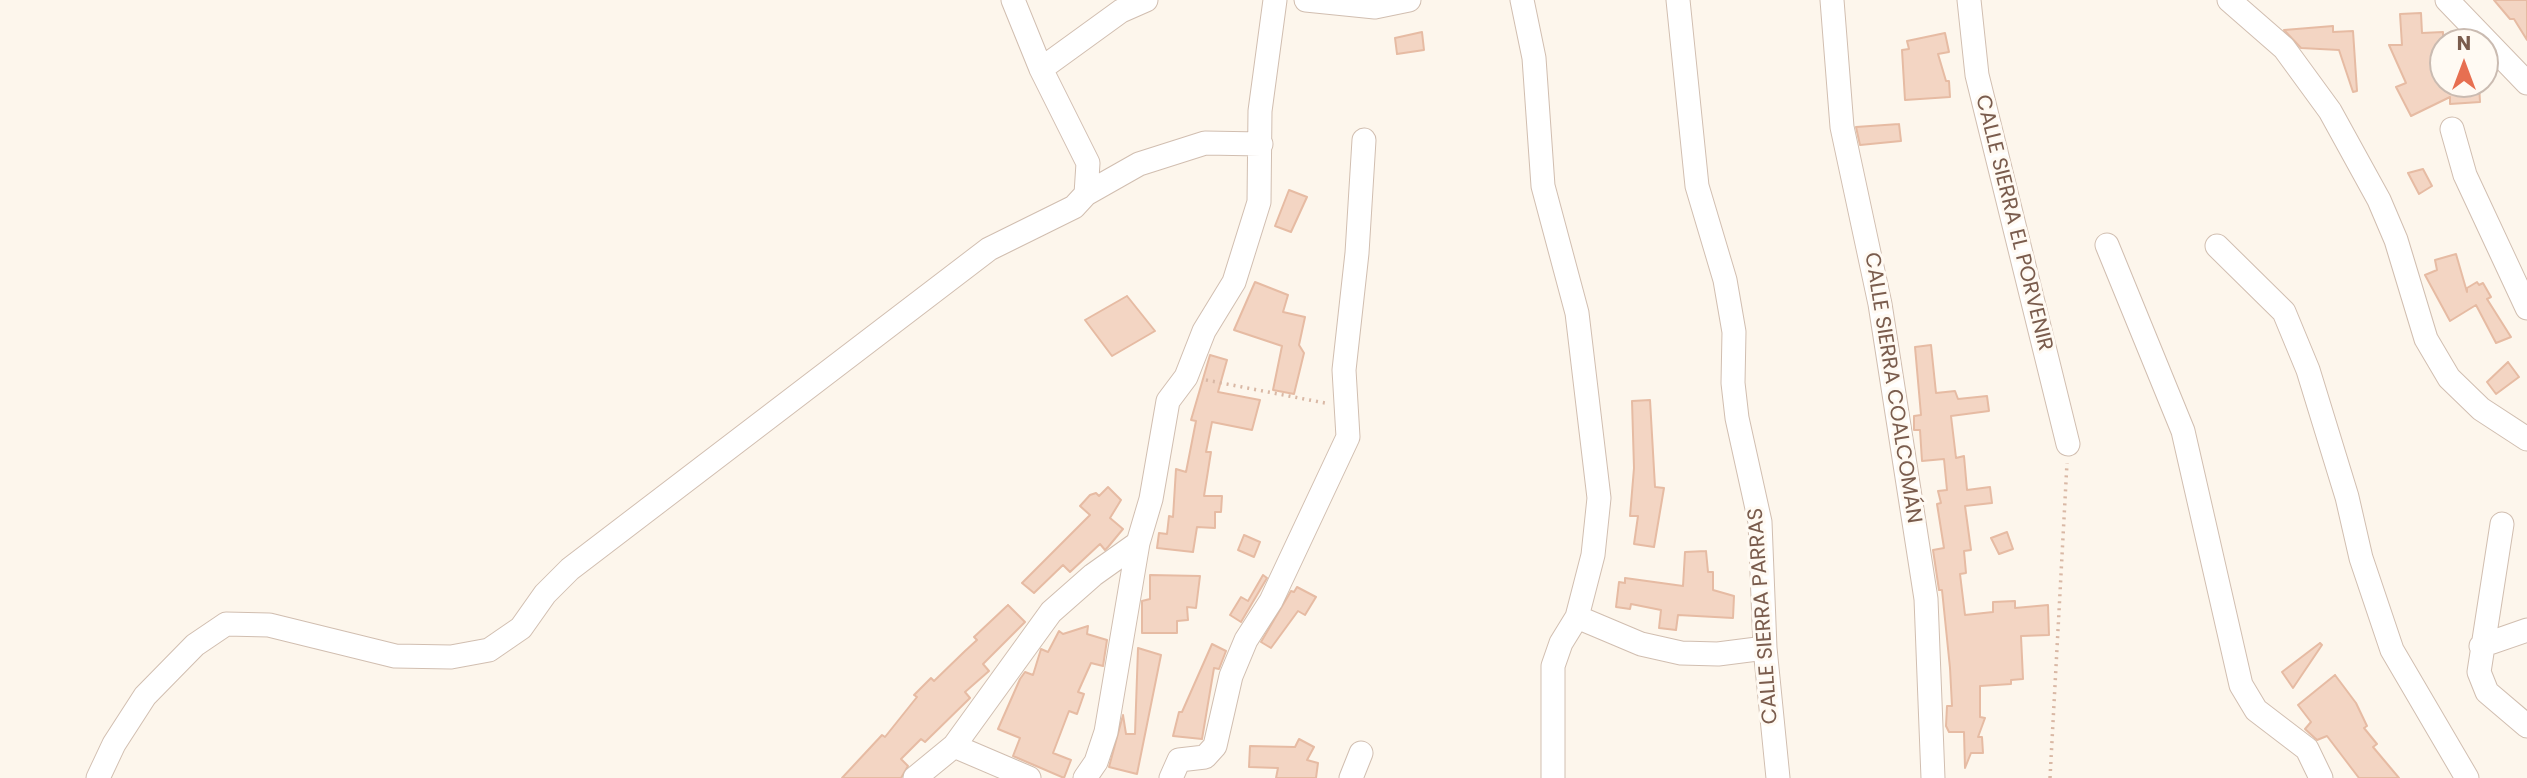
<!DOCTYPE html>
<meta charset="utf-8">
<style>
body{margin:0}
#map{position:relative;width:2527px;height:778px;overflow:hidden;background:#fdf6ec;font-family:Poppins,sans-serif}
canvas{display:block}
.north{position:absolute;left:2429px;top:28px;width:70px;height:70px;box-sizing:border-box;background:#fffaf3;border:2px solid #cabbb1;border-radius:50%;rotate:0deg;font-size:19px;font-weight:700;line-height:28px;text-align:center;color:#7a5c4d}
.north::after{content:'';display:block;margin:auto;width:24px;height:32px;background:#e76f51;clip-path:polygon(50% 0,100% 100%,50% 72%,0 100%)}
</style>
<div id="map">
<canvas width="2527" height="778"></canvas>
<div class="north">N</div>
</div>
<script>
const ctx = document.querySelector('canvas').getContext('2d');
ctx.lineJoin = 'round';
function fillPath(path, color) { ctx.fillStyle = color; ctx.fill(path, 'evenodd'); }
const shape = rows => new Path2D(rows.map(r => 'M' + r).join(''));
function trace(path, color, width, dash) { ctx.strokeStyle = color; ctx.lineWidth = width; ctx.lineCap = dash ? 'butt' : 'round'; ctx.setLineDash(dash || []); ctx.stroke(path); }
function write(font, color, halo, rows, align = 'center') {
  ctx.font = font + ' Poppins,sans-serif'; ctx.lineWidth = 6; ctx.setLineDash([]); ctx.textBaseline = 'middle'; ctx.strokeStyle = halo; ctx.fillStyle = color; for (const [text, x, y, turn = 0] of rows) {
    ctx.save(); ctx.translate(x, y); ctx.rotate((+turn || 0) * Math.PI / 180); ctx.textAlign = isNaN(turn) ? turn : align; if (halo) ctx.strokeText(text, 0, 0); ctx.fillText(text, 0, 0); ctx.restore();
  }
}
const building = shape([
 [2494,0,2527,0,2527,40,2514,19,2510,19,2494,0],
 [2421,13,2422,33,2443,32,2443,84,2479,84,2480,102,2450,104,2450,97,2411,116,2396,87,2406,83,2389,45,2402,45,2400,14,2421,13],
 [2333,26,2333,32,2353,31,2357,91,2353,92,2339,50,2301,48,2284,30,2333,26],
 [1422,32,1424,50,1397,54,1395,38,1422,32],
 [1945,33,1949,52,1938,54,1946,81,1949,81,1950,97,1905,100,1902,50,1909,49,1907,41,1945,33],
 [1899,124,1901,141,1860,145,1856,127,1899,124],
 [2423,169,2432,186,2419,194,2408,173,2423,169],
 [1289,190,1307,197,1291,232,1275,226,1289,190],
 [2456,254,2467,292,2467,288,2477,282,2479,285,2483,283,2491,297,2487,299,2511,337,2496,343,2476,305,2450,321,2425,275,2437,270,2435,260,2456,254],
 [1255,282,1288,295,1283,312,1305,317,1299,345,1304,353,1294,394,1273,390,1282,346,1234,330,1255,282],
 [1127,296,1155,331,1112,356,1085,320,1127,296],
 [1931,345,1936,393,1955,391,1958,399,1987,396,1989,411,1951,416,1956,458,1964,456,1967,490,1990,487,1992,503,1965,506,1971,550,1964,551,1966,573,1960,574,1965,615,1993,612,1993,602,2015,601,2015,608,2048,605,2049,635,2021,636,2023,679,2011,680,2011,684,1980,686,1980,717,1985,718,1978,737,1982,737,1983,753,1971,753,1965,768,1964,732,1949,732,1946,726,1947,706,1952,706,1950,668,1942,590,1939,590,1933,550,1944,548,1937,504,1941,503,1938,491,1947,490,1944,459,1922,461,1920,430,1914,430,1914,416,1921,415,1915,347,1931,345],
 [1210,355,1227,360,1218,392,1260,400,1252,430,1212,422,1206,452,1211,452,1204,496,1222,496,1221,512,1215,512,1215,528,1197,527,1193,552,1157,548,1159,533,1167,534,1169,516,1173,517,1176,469,1186,472,1196,421,1191,420,1210,355],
 [2508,362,2519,377,2496,394,2487,382,2508,362],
 [1650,400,1655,487,1664,488,1654,547,1634,544,1638,516,1630,516,1634,468,1632,401,1650,400],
 [1108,487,1121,500,1110,518,1123,529,1108,547,1105,550,1100,544,1070,572,1063,565,1034,593,1022,583,1090,515,1080,506,1090,495,1096,493,1099,496,1108,487],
 [2007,532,2013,549,1999,554,1991,538,2007,532],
 [1244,535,1260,542,1254,557,1238,550,1244,535],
 [1706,551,1708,572,1713,572,1713,590,1734,596,1733,618,1678,615,1676,630,1659,628,1661,610,1631,604,1630,609,1616,607,1619,582,1625,583,1625,578,1683,586,1685,552,1706,551],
 [1150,575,1200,576,1196,608,1187,607,1188,620,1177,621,1177,633,1142,633,1142,601,1150,599,1150,575],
 [1263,575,1267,578,1241,622,1230,615,1241,597,1248,601,1263,575],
 [1297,587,1316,597,1305,615,1298,611,1271,648,1261,642,1291,591,1294,592,1297,587],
 [1008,605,1025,622,983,664,989,671,965,692,970,698,925,742,921,739,901,759,908,766,901,778,842,778,882,735,885,737,917,697,914,695,931,678,934,681,965,651,977,640,974,637,1008,605],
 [1088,626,1087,634,1107,640,1103,666,1091,663,1078,692,1084,694,1077,714,1069,711,1053,753,1071,760,1064,778,1013,756,1020,738,998,729,1020,679,1025,672,1033,675,1041,649,1048,652,1059,631,1063,634,1088,626],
 [2320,643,2322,645,2293,688,2282,672,2320,643],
 [1212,644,1226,651,1219,669,1214,668,1202,739,1173,736,1179,712,1182,712,1212,644],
 [1138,648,1161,655,1137,774,1109,767,1123,715,1126,734,1135,734,1138,648],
 [2335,675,2356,703,2367,726,2364,728,2377,744,2373,747,2399,778,2359,778,2327,736,2317,740,2305,729,2311,722,2298,705,2335,675],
 [1299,739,1314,747,1307,760,1318,763,1316,778,1276,778,1278,768,1249,767,1250,746,1295,747,1299,739]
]);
const path = shape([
 [1206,380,1325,403],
 [2050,778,2067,463]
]);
const minor = shape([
 [1013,0,1041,69,1088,163,1086,194],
 [1306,0,1375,7,1409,0],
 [1522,0,1534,58,1543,186,1577,313,1599,498,1593,555,1577,617,1561,643,1553,666,1553,778],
 [1678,0,1697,186,1725,280,1734,332,1733,383,1737,418,1760,522,1765,648,1778,778],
 [1832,0,1842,127,1880,304,1926,599,1933,778],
 [1969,0,1977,75,2068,444],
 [2229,0,2284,48,2330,111,2379,200,2396,240,2426,339,2449,378,2481,409,2527,439],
 [2447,0,2527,83],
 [1041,69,1121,11,1146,0],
 [2452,129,2465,175,2527,308],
 [2107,245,2183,431,2241,685,2256,710,2307,749,2321,778],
 [2217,246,2284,312,2308,370,2347,497,2361,558,2392,650,2467,778],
 [2502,524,2479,672,2487,692,2527,726],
 [1577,617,1641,644,1681,653,1718,654,1765,648],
 [2481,646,2527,630],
 [954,746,1029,778],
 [98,778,114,744,145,696,195,645,226,624,269,625,395,656,451,657,489,650,521,628,545,594,570,569,989,249,1074,207,1086,194,1139,164,1205,143,1261,144],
 [915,778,954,746,1051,612,1093,575,1138,543],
 [1085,778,1096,762,1106,732,1138,543,1151,499,1168,401,1186,377,1204,331,1234,282,1259,202,1260,111,1275,0],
 [1171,778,1179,760,1205,757,1215,746,1231,676,1246,640,1271,601,1348,437,1344,370,1357,253,1364,140],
 [1351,778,1361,753]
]);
const streetNames = [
 ["CALLE SIERRA EL PORVENIR",2013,223,76],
 ["CALLE SIERRA COALCOMÁN",1892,388,81],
 ["CALLE SIERRA PARRAS",1764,616,-94]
];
fillPath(building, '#f3d5c3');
trace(building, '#e6bba3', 2);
trace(minor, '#d1beb0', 25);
trace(path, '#d9b8a5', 3.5, [2, 5]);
trace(minor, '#fff', 23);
write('21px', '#7a5c4d', '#fffaf3', streetNames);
</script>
